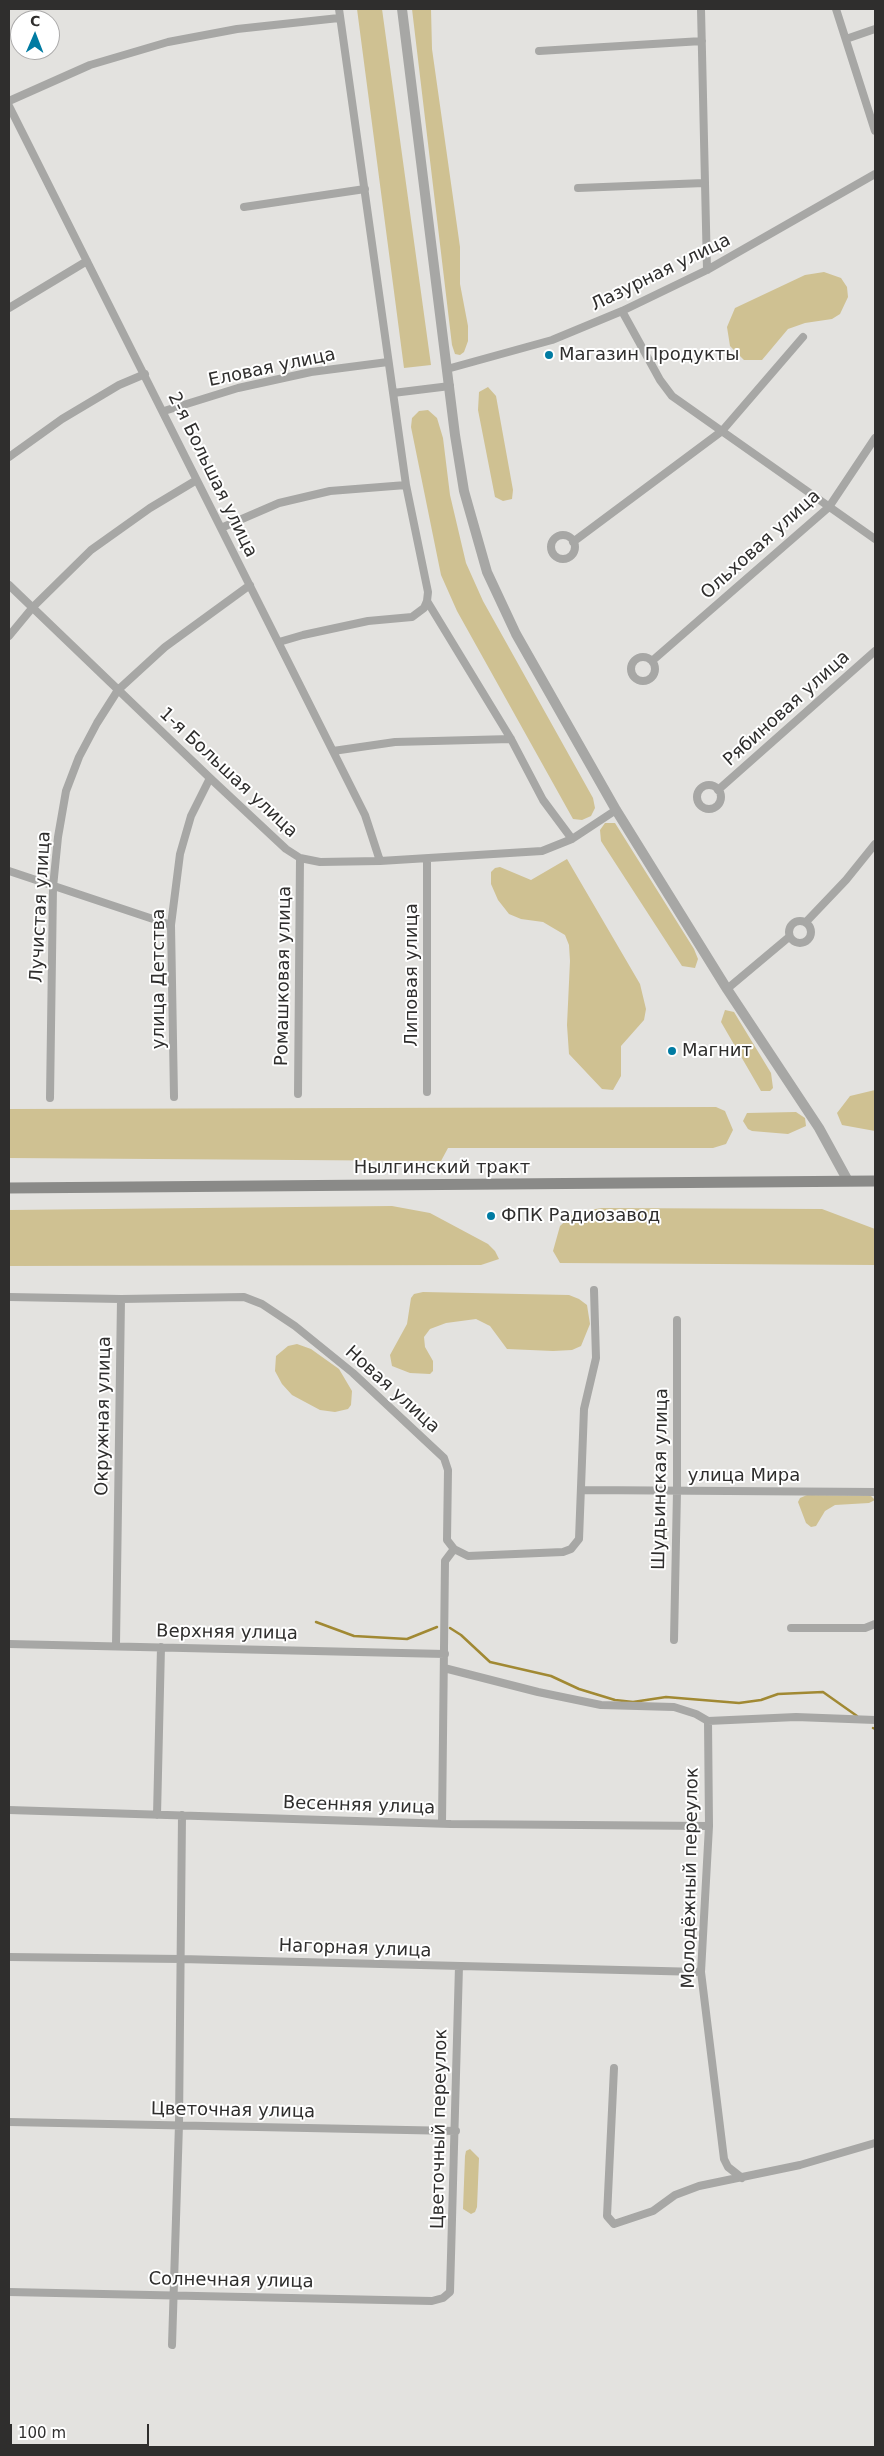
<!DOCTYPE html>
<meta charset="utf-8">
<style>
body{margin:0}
#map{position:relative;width:884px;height:2456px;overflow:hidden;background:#e3e2df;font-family:"DejaVu Sans",sans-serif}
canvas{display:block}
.frame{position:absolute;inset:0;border:10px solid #2f2e2d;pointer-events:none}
.north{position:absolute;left:10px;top:10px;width:50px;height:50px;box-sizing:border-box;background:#fff;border:1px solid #acabab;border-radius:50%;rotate:1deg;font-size:14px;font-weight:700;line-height:20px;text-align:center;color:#2f2e2d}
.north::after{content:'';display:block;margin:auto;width:18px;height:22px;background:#007ba2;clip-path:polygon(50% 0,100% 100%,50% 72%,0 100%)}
.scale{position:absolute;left:10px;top:2424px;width:139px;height:22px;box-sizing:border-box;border:2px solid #2f2e2d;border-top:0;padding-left:6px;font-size:15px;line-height:18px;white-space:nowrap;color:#2f2e2d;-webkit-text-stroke:4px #fff;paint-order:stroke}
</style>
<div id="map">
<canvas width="884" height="2456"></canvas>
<div class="frame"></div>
<div class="north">С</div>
<div class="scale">100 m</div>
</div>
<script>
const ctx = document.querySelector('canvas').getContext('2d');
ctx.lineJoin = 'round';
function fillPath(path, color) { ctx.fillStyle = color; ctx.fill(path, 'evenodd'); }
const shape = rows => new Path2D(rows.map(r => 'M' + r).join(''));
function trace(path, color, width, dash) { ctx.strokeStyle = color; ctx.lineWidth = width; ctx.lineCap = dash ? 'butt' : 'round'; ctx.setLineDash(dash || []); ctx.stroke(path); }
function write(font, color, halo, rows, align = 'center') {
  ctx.font = font + ' "DejaVu Sans",sans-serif'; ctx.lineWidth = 4; ctx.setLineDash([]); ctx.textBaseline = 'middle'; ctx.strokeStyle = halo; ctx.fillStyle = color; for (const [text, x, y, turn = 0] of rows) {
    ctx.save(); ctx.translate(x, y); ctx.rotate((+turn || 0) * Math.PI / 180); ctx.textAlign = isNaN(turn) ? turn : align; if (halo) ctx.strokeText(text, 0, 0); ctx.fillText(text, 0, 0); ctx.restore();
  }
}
const green = shape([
 [357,9,382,9,431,365,404,368],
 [412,9,431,9,432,49,460,247,460,284,468,326,468,341,464,352,460,355,455,354,452,345],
 [824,272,841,278,847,287,848,297,840,314,832,319,805,323,788,329,762,360,744,360,730,346,727,327,735,308,805,275],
 [488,387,496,396,513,490,512,499,503,501,495,497,478,410,479,392],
 [428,410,437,418,443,438,450,495,466,563,483,601,593,798,595,808,591,816,582,820,573,819,457,611,441,575,411,427,412,418,419,411],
 [605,823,615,823,694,949,698,959,695,968,682,966,601,841,600,830],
 [567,859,640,984,646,1009,644,1020,621,1046,621,1076,613,1090,602,1089,569,1054,567,1025,570,961,569,945,565,935,543,922,521,919,509,914,498,900,491,884,491,872,495,868,500,867,531,880],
 [725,1010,734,1012,771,1073,773,1088,770,1091,761,1091,721,1022],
 [875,1090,875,1131,842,1125,837,1113,850,1096],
 [716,1107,725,1111,733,1130,726,1144,713,1148,448,1148,441,1161,9,1158,9,1109],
 [796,1112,805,1118,806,1126,788,1134,752,1131,748,1129,743,1121,747,1113],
 [392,1206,430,1213,488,1244,495,1251,499,1259,481,1265,9,1266,9,1210],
 [602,1208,822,1209,875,1229,875,1265,560,1263,553,1251,560,1226,575,1212],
 [423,1292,569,1295,579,1299,587,1305,590,1324,581,1346,572,1350,553,1351,507,1349,490,1326,476,1319,446,1323,430,1329,424,1337,425,1347,433,1361,433,1371,430,1374,410,1373,392,1366,390,1355,407,1324,411,1298,414,1294],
 [297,1344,311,1349,339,1369,352,1391,351,1405,348,1409,335,1412,320,1410,292,1395,282,1384,275,1371,276,1356,288,1346],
 [807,1495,871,1496,875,1500,869,1503,835,1505,825,1511,816,1526,811,1527,806,1523,798,1502,800,1498],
 [470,2149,479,2158,477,2207,475,2212,471,2214,463,2209,465,2156,466,2151]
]);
const stream = shape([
 [316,1622,354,1636,407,1639,437,1627],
 [450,1628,461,1635,490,1662,551,1676,579,1689,615,1700,633,1702,666,1697,739,1703,761,1700,778,1694,823,1692,857,1716],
 [873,1728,875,1729]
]);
const minor = shape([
 [339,9,406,485,428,592,427,601,511,739,543,800,572,839],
 [701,9,707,270],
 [836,9,875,131],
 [846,39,875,29],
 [539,51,702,41],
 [9,101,90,65,168,42,237,29,339,18],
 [9,106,365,815,380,861],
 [578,188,704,183],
 [244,207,365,189],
 [9,308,87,261],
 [622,311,660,380,672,396,875,539],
 [447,369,552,340,622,311,707,270,875,174],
 [393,393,450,386],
 [164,411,238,388,311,372,388,362],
 [9,457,62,419,119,385,145,374],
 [221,528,279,503,330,491,406,485],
 '551 547a12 12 0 1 1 24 0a12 12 0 1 1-24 0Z',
 [573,542,722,431,803,337],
 [9,585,210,778,286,849,300,858,320,862,380,861,542,851,572,839,616,810],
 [9,636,33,607,91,550,150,508,195,481],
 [279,642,303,635,368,621,412,617,424,608,427,601],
 '631 669a12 12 0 1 1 24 0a12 12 0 1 1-24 0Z',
 [652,661,829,507,875,438],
 [333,751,395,742,511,739],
 '697 797a12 12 0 1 1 24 0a12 12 0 1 1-24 0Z',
 [718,790,875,651],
 [427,859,427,1092],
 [9,871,171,925],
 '789 932a11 11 0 1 1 22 0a11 11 0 1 1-22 0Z',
 [806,922,846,880,875,844],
 [727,989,789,937],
 [298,1094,300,858],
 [174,1097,171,925,180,854,191,816,210,778],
 [50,1098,53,887,58,837,66,791,79,757,97,723,118,690,165,647,250,585],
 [9,1297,121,1299,116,1645],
 [121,1299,244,1297,262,1304,295,1326,353,1373,444,1458,448,1470,447,1540,454,1549,468,1556,563,1552,571,1549,579,1539,584,1409,596,1358,594,1290],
 [582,1490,875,1492],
 [791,1628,865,1628,875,1624],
 [674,1640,677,1491,677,1320],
 [9,1644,445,1654],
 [444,1668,538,1692,601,1705,674,1707,696,1714,708,1721,796,1717,875,1720],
 [708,1721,709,1826,701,1972,724,2159,728,2167,742,2178],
 [9,1810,451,1824,709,1826],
 [157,1815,161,1647],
 [442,1823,445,1561,454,1549],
 [9,1957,181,1959,701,1972],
 [614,2068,607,2216,614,2224,653,2211,675,2195,699,2186,800,2165,875,2143],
 [9,2122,456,2131],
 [9,2292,432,2301,443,2298,450,2292,459,1966],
 [172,2345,179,2124,182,1815]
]);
const tertiary = shape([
 [402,9,455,435,464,491,487,572,516,634,616,810,727,989,819,1128,848,1181]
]);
const secondary = shape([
 [9,1188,875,1181]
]);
const markers = [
 [549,355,5,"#007ba2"],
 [672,1051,5,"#007ba2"],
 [491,1216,5,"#007ba2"]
];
const streetNames = [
 ["Лазурная улица",661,273,-26],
 ["Еловая улица",272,368,-12],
 ["2-я Большая улица",212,475,64],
 ["Ольховая улица",761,545,-42],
 ["Рябиновая улица",787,709,-42],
 ["1-я Большая улица",228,773,43],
 ["Лучистая улица",41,907,-87],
 ["Липовая улица",412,975,-90],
 ["Ромашковая улица",284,976,-89],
 ["улица Детства",159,979,-90],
 ["Нылгинский тракт",442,1168],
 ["Новая улица",392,1390,42],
 ["Окружная улица",104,1416,-89],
 ["улица Мира",744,1476],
 ["Шудьинская улица",661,1479,-89],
 ["Верхняя улица",227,1633,1],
 ["Весенняя улица",359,1806,2],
 ["Молодёжный переулок",691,1878,-89],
 ["Нагорная улица",355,1949,2],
 ["Цветочная улица",233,2111,1],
 ["Цветочный переулок",440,2129,-89],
 ["Солнечная улица",231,2281,1]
];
const poiNames = [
 ["Магазин Продукты",559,355],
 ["Магнит",682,1051],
 ["ФПК Радиозавод",501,1216]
];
fillPath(green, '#cfc192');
trace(stream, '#a18933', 2.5);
trace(minor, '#a7a7a5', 8);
trace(tertiary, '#a7a7a5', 10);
trace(secondary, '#8a8a88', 11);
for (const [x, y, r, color] of markers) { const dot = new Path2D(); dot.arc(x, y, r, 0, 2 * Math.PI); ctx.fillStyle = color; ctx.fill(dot); trace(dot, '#fff', 2); }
write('18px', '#2f2e2d', '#fff', streetNames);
write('18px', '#2f2e2d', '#fff', poiNames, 'left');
</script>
